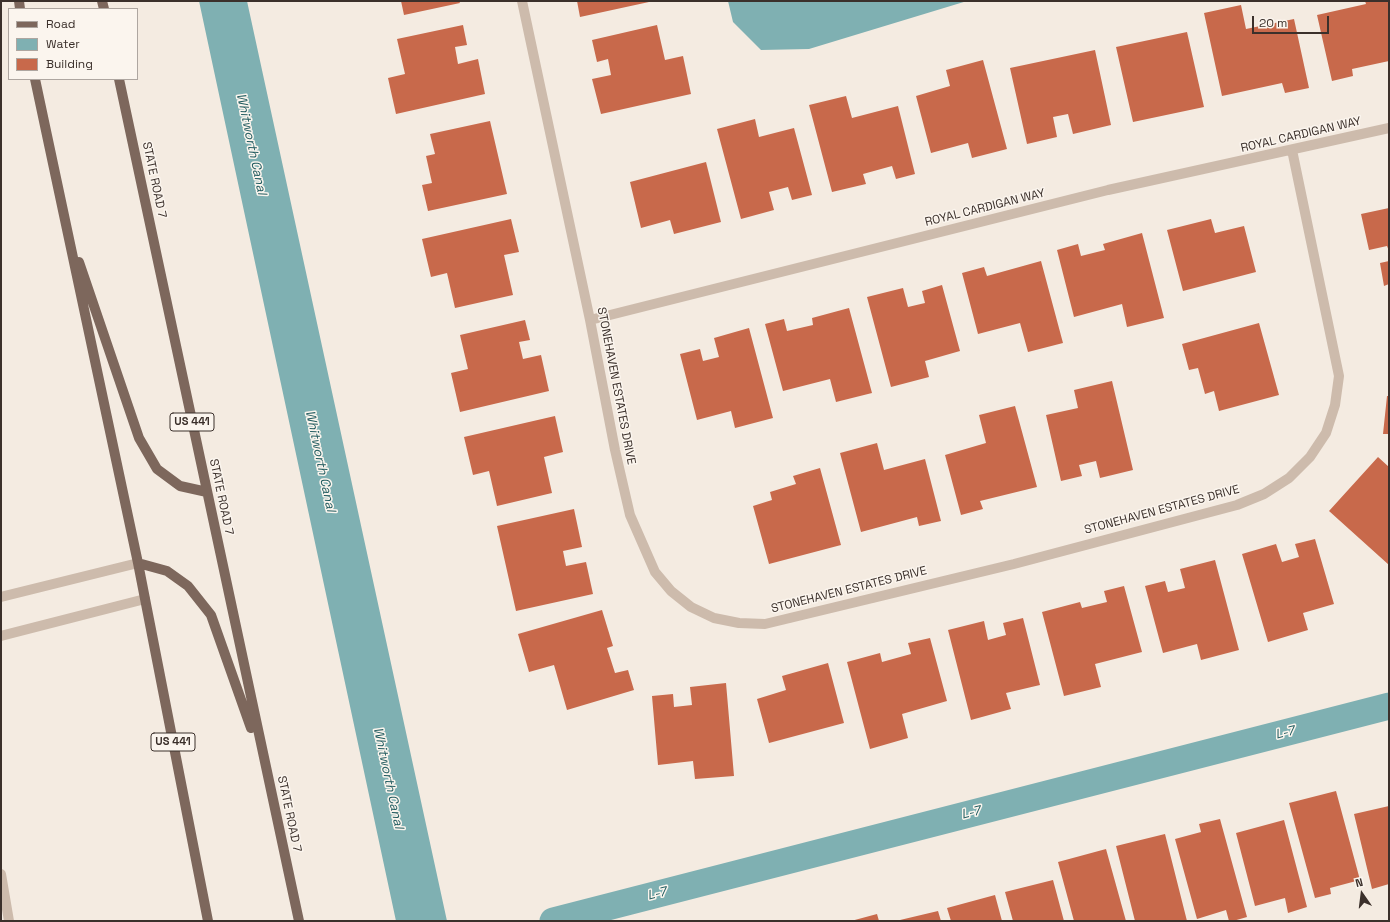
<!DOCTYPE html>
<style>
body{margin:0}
#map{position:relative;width:1390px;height:922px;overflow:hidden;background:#f4ebe1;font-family:"Space Grotesk",sans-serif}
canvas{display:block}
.frame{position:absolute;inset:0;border:2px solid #3b302b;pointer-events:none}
.legend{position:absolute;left:8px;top:8px;width:130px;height:72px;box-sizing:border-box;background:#fbf5ee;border:1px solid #aea6a0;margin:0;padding:5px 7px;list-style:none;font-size:12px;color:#3b302b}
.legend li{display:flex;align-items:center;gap:8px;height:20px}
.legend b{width:20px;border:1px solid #aea6a0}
.north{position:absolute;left:1342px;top:874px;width:40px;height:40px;-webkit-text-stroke:3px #fbf5ee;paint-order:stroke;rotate:346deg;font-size:11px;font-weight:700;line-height:16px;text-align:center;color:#3b302b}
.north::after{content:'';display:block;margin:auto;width:14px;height:18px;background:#3b302b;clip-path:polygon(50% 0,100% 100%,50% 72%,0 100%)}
.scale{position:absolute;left:1252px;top:16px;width:77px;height:18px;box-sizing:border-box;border:2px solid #3b302b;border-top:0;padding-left:5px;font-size:12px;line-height:14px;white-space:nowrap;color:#3b302b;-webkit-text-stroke:3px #fbf5ee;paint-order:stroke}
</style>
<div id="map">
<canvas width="1390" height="922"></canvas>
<div class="frame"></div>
<ul class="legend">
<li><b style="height:5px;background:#7d675c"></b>Road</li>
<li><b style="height:11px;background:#7fb0b2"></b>Water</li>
<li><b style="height:11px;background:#c8694b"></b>Building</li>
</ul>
<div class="north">N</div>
<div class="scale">20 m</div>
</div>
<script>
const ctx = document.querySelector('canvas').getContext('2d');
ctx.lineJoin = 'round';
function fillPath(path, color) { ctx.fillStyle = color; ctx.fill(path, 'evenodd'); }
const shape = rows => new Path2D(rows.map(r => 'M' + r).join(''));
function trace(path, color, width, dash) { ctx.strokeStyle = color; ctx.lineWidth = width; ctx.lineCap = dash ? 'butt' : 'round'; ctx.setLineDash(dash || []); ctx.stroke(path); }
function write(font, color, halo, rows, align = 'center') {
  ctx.font = font + ' "Space Grotesk",sans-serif'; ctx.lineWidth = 3; ctx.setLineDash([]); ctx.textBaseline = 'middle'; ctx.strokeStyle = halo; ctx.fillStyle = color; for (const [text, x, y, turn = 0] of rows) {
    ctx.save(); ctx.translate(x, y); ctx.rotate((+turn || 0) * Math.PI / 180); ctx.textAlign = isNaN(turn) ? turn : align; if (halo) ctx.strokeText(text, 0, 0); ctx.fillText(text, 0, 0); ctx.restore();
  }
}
const water = shape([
 [199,1,247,1,447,921,396,921],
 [728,1,967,1,809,49,761,50,733,22]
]);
const canal = shape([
 [553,921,1389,706]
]);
const building = shape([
 [401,1,459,1,460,3,404,15],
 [577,1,649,1,649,2,580,17],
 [1365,1,1389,1,1389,61,1352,69,1353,76,1332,81,1317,15,1366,4],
 [1241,5,1246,29,1294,19,1309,88,1285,93,1282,83,1222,96,1204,13],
 [463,25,467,45,455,47,458,64,478,59,485,94,396,114,388,78,405,74,397,39],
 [657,25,665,60,683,56,691,94,601,114,592,79,611,75,608,59,597,62,592,40],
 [1187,32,1204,107,1133,122,1116,47],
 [1095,50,1111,125,1073,134,1068,114,1053,117,1057,137,1027,144,1010,68],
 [983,60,1007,149,972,158,968,143,931,153,916,96,950,86,946,70],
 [846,96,852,118,898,106,915,174,896,179,892,166,863,174,866,184,832,192,809,105],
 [755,119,759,137,794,128,812,195,792,200,788,187,769,192,774,210,741,219,717,129],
 [490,121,507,194,428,211,422,185,432,183,426,156,435,154,430,134],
 [706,162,721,222,674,234,670,220,641,228,630,182],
 [1389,208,1389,251,1387,246,1369,250,1361,214],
 [511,219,519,252,504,255,513,295,455,308,447,273,431,277,422,239],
 [1211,219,1215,233,1244,226,1256,272,1183,291,1167,230],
 [1142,233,1164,318,1127,327,1122,304,1074,317,1057,250,1078,244,1081,256,1105,250,1103,244],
 [1041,261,1063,343,1028,352,1020,323,978,334,962,273,984,267,987,276],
 [1389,261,1389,284,1384,286,1380,263],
 [942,285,960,351,925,361,929,377,891,387,867,297,903,288,908,307,925,303,922,291],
 [849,308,872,393,836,402,830,379,783,391,765,324,784,319,787,331,813,325,812,318],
 [525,320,530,340,519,342,523,359,541,355,549,391,460,412,451,373,468,369,460,335],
 [1259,323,1279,395,1219,411,1214,391,1205,394,1198,368,1189,370,1182,344],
 [749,328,773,418,735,428,731,411,697,420,680,354,700,349,703,361,719,357,714,338],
 [1112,381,1133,470,1100,478,1096,461,1079,465,1082,476,1061,481,1046,415,1078,408,1074,390],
 [1387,396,1389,396,1389,434,1383,434],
 [1015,406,1037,487,980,501,983,509,961,515,945,455,986,443,979,415],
 [555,416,563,452,544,457,552,493,497,506,489,471,473,475,464,437],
 [877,443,884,470,925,459,941,521,919,526,917,517,861,532,840,453],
 [1378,457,1389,467,1389,565,1329,511],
 [820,468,841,545,769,564,753,506,772,500,770,492,796,484,793,476],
 [574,509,582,547,563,551,566,566,586,562,593,594,516,611,497,526],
 [1315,539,1334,604,1303,613,1308,630,1268,642,1242,554,1276,544,1282,562,1299,557,1295,544],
 [1215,560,1239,650,1201,660,1197,644,1163,653,1145,586,1165,581,1168,592,1185,588,1180,569],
 [1124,586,1142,652,1095,664,1101,687,1064,696,1042,612,1080,602,1082,608,1107,602,1104,591],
 [602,610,613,646,607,648,615,673,628,670,634,690,567,710,554,665,529,672,518,634],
 [1023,618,1040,685,1006,693,1011,709,971,720,948,630,984,621,988,640,1006,635,1003,623],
 [930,638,947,701,902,714,908,738,870,749,847,662,880,653,882,662,911,654,908,643],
 [828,663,844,723,769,743,757,699,786,690,782,676],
 [726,683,734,776,695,779,693,761,658,765,652,696,673,694,674,707,692,705,690,687],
 [1336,791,1360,880,1330,888,1331,894,1315,898,1289,803],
 [1389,806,1389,884,1372,889,1354,814],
 [1220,819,1247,917,1233,921,1229,921,1226,910,1197,919,1175,839,1201,832,1199,824],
 [1284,820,1307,907,1288,913,1285,898,1255,906,1236,833],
 [1165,834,1187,921,1135,921,1116,846],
 [1106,849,1126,921,1074,921,1058,862],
 [1053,880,1064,921,1013,921,1005,892],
 [995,895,1002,921,951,921,947,908],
 [938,911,941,921,900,921,900,920],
 [877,914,879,921,851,921]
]);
const minor = shape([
 [522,1,590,320,615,450,630,515,655,572,671,591,691,607,714,618,739,623,765,624,1014,564,1237,505,1264,494,1289,478,1310,457,1326,433,1335,405,1339,376,1292,150],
 [590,320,1108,190,1389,128],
 [1,597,138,563],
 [1,636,145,599],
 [1,874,9,921]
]);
const major = shape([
 [19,1,20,9],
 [102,1,104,9],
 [35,79,138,563,208,921],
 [119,79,299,921],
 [79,262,139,438,157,469,180,486,207,492],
 [138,563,167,571,188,586,211,615,251,728]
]);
const shields = [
 [192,422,44],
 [173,742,44]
];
const shieldNames = [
 ["US 441",192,422],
 ["US 441",173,742]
];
const streetNames = [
 ["ROYAL CARDIGAN WAY",1301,135,-13],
 ["STATE ROAD 7",154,180,78],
 ["ROYAL CARDIGAN WAY",985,208,-14],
 ["STONEHAVEN ESTATES DRIVE",616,386,79],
 ["STATE ROAD 7",221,497,78],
 ["STONEHAVEN ESTATES DRIVE",1162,510,-15],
 ["STONEHAVEN ESTATES DRIVE",849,590,-14],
 ["STATE ROAD 7",289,814,78]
];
const waterNames = [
 ["Whitworth Canal",251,144,78],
 ["Whitworth Canal",320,461,78],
 ["L-7",1285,733,-14],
 ["Whitworth Canal",388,778,78],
 ["L-7",971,813,-14],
 ["L-7",657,894,-14]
];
fillPath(water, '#7fb0b2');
trace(canal, '#7fb0b2', 27);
fillPath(building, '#c8694b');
trace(minor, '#cdbbac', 10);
trace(major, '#7d675c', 10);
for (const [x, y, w] of shields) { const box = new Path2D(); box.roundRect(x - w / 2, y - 9, w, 18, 3); ctx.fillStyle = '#fbf5ee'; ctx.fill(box); trace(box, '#3b302b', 1); }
write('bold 11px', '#3b302b', null, shieldNames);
write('12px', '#3b302b', '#fbf5ee', streetNames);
write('italic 13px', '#1f5a5e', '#fbf5ee', waterNames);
</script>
